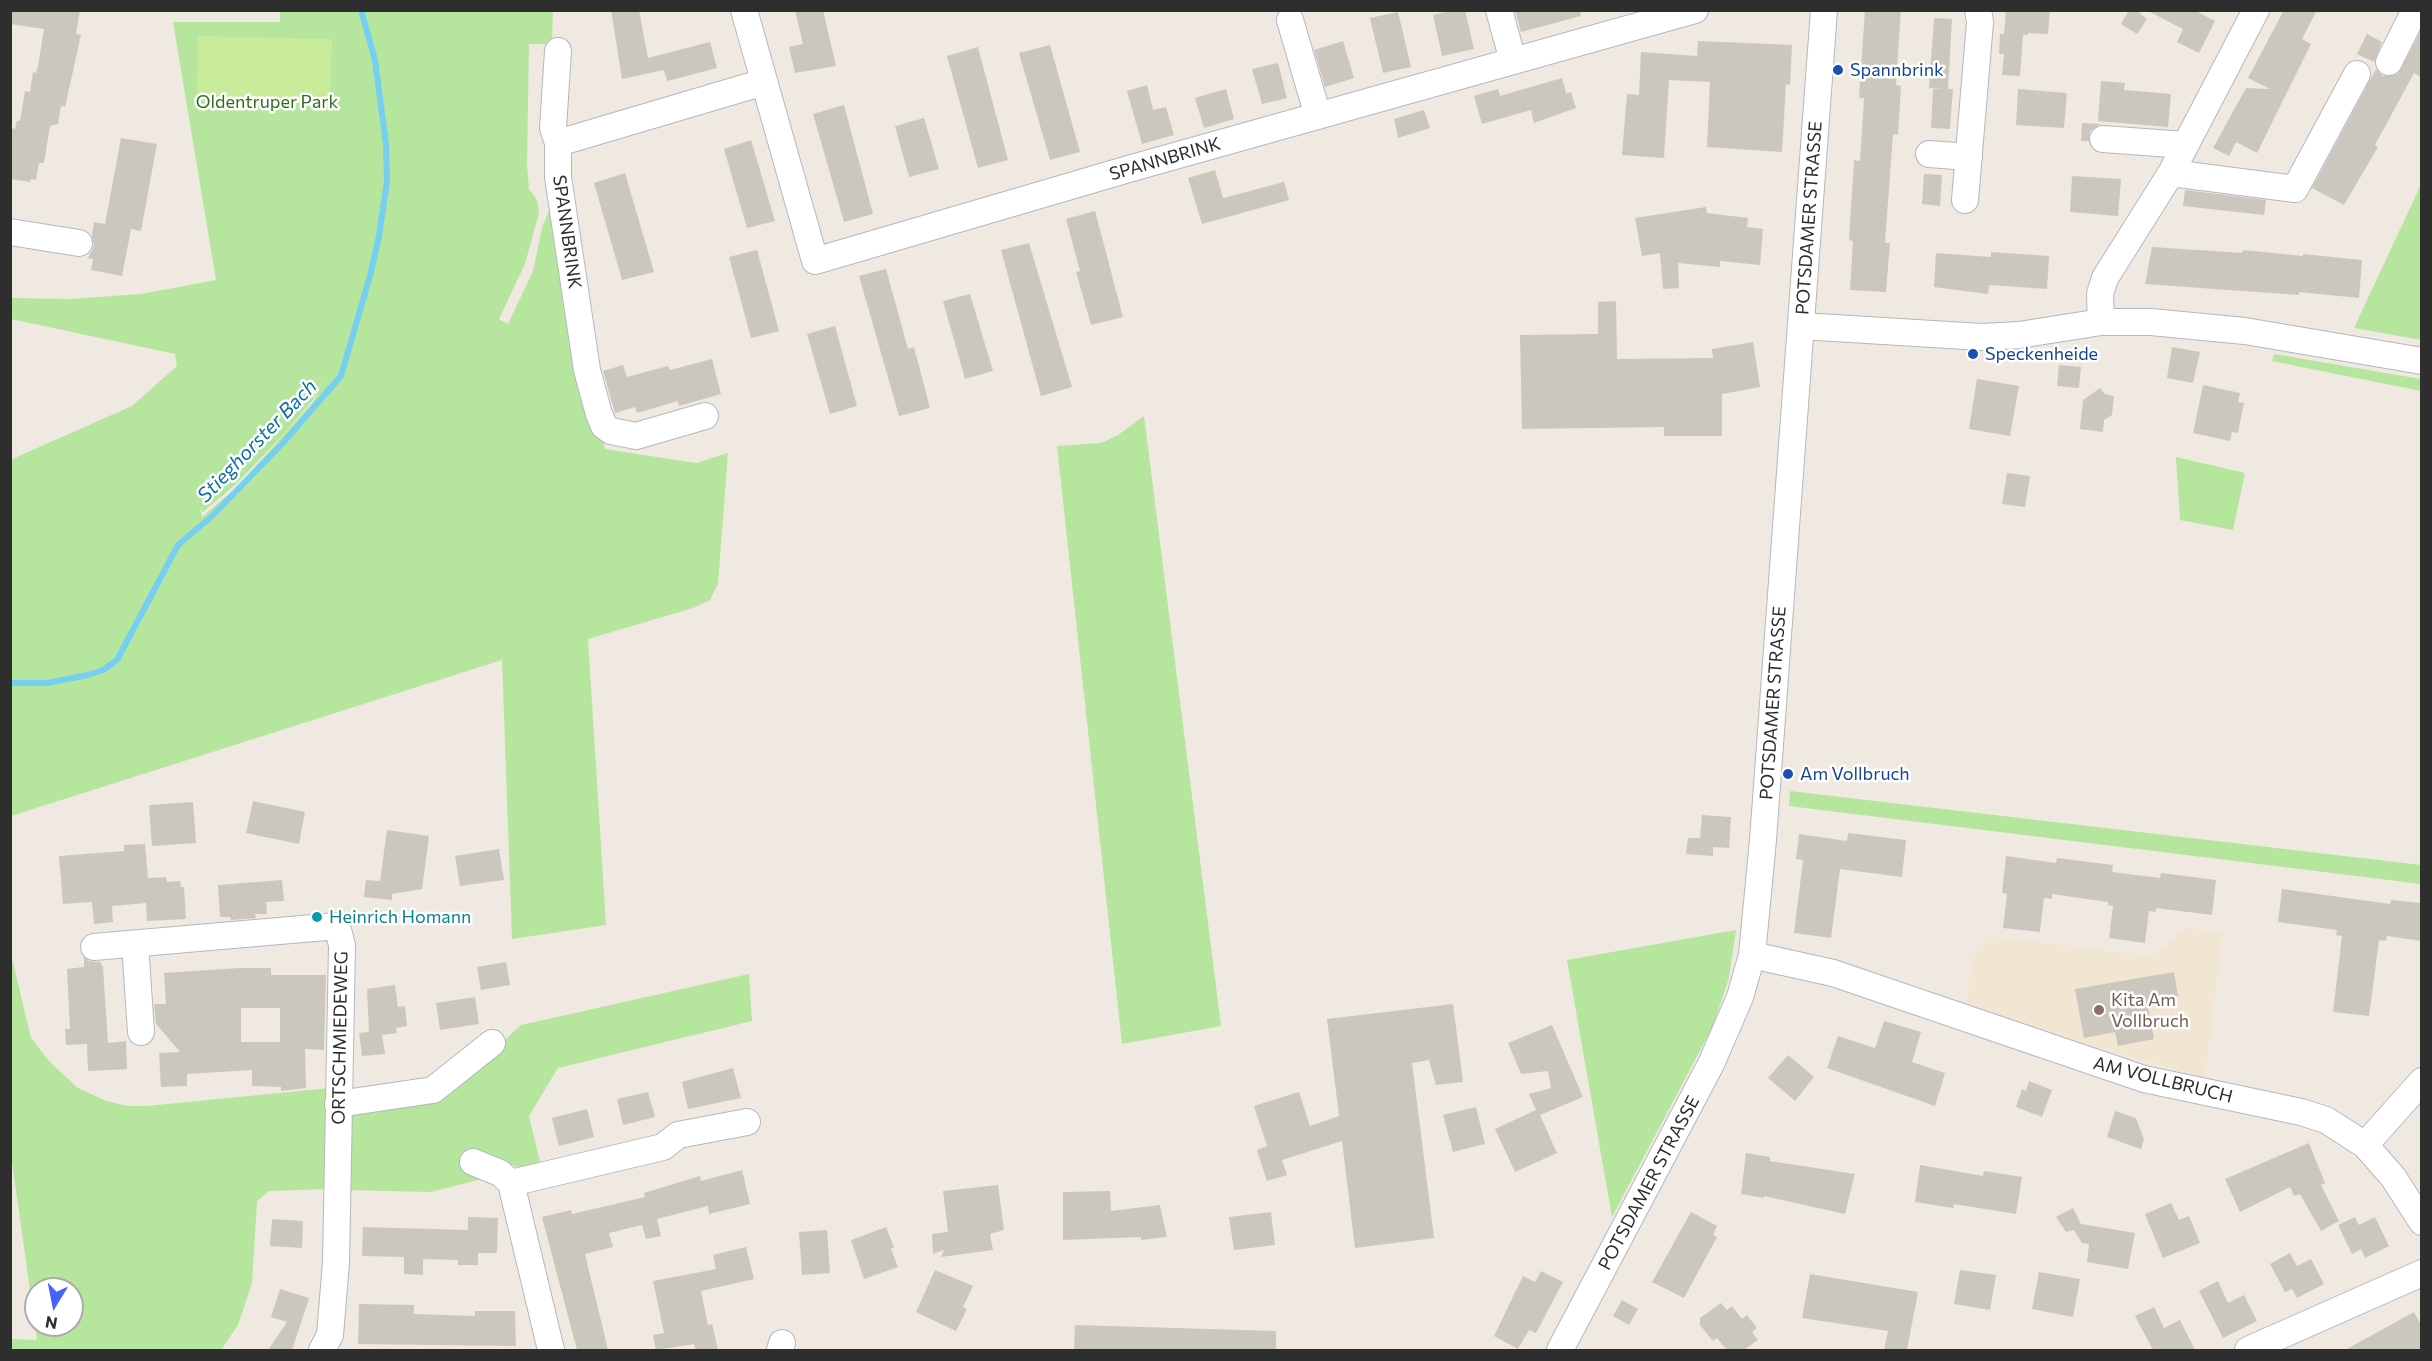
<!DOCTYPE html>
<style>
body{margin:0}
#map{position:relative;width:2432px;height:1361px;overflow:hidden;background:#efe9e1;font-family:Commissioner,sans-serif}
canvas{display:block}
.frame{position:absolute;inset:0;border:12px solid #2e2e2e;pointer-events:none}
.north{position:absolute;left:24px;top:1277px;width:60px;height:60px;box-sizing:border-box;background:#fff;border:2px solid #ababab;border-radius:50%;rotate:190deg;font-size:16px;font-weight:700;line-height:24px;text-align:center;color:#2e2e2e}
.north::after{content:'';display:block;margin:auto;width:21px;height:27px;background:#4264fb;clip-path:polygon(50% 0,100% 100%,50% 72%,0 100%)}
</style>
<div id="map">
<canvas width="2432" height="1361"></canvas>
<div class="frame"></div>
<div class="north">N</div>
</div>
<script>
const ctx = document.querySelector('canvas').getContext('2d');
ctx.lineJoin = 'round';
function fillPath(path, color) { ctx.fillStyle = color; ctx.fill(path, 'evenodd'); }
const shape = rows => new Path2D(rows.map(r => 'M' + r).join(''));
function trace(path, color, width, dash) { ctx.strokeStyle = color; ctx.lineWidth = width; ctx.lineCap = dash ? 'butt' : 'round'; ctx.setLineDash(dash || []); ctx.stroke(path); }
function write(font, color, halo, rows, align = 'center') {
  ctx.font = font + ' Commissioner,sans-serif'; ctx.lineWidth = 5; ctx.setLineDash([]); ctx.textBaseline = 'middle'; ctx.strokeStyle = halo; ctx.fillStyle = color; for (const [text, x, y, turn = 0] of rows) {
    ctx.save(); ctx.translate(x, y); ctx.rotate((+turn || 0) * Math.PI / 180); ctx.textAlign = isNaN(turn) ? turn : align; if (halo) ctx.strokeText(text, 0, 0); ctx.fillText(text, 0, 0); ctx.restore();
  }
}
const education = shape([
 [2185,928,2223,932,2205,1078,2053,1035,1966,1003,1973,957,1993,937,2154,956]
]);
const green = shape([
 [280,10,553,11,552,44,529,44,527,164,529,189,537,200,539,213,525,264,499,319,508,324,533,271,542,228,555,196,583,371,605,449,696,463,728,453,718,584,710,600,693,608,588,639,606,925,512,939,502,660,11,816,10,460,132,406,177,366,175,354,11,319,11,298,70,299,141,294,216,280,173,22,280,22],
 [324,378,314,401,237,487,202,517,200,508,203,512,236,484,283,435,313,400],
 [2421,184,2421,340,2354,328,2404,221],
 [2274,354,2421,379,2421,391,2272,361],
 [1144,416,1221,1026,1122,1044,1057,446,1101,443,1118,435],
 [2176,457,2245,473,2233,530,2180,520],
 [1790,791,2421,865,2421,884,1789,806],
 [1736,930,1729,978,1713,1026,1612,1217,1567,960],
 [10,950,31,1038,50,1062,78,1088,104,1100,126,1106,147,1106,330,1088,328,1189,269,1191,257,1201,252,1283,238,1325,221,1350,11,1350,11,1339,37,1340,10,1148],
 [36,1289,72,1289,72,1325,36,1325],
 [749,974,752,1021,558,1068,529,1116,541,1166,520,1167,496,1161,490,1177,430,1192,347,1190,348,1112,446,1094,521,1025]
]);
const pitch = shape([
 [198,36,332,39,330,104,197,101]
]);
const stream = shape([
 [10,683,47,683,88,675,103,670,117,660,178,545,211,517,282,444,341,376,370,276,379,236,387,181,386,144,375,60,361,10]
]);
const building = shape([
 [10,10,80,10,76,34,81,35,65,107,61,106,58,124,50,126,44,163,39,163,36,180,31,179,30,182,10,179,10,128,15,129,17,121,20,121,25,91,30,92,33,72,36,73,38,66,44,29,10,24],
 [611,10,639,10,648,58,710,42,717,68,667,81,664,70,622,79],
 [795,10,823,10,836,66,795,73,789,47,803,44],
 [1454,10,1465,10,1474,49,1442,56,1433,15],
 [1515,10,1580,10,1581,16,1521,32],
 [1865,10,1901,10,1896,85,1901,86,1898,135,1893,134,1885,243,1890,243,1886,292,1850,290,1853,241,1849,240,1854,160,1860,161,1864,98,1859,98],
 [2006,10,2050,10,2048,34,2028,33,2028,35,2023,35,2020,76,2002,75,2004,54,1999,54,2000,34,2004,34],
 [2129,10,2136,10,2147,19,2137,34,2121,24],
 [2146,10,2194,10,2215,21,2199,53,2177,42,2183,29],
 [2284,10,2317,10,2302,39,2311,44,2257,153,2236,142,2229,156,2213,148,2246,88,2270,89,2248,78],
 [1398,12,1411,67,1383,73,1370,18],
 [1934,18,1952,19,1948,89,1953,89,1950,129,1931,128,1933,89,1943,89,1929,88],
 [2421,31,2421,77,2414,73,2375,145,2378,147,2344,205,2312,188,2376,69,2383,76,2398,74],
 [2367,34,2382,42,2374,62,2357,54],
 [1343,41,1354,78,1325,87,1314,50],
 [1698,41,1792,45,1790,85,1786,84,1782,152,1707,147,1710,82,1669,80,1664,158,1622,155,1627,94,1639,95,1641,52,1697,56],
 [1050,45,1080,152,1050,160,1019,53],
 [978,47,1008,160,978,168,947,56],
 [1278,63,1287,98,1262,104,1252,69],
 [1562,78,1566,93,1571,92,1576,108,1534,123,1531,110,1482,124,1474,96,1498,89,1500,96],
 [2101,81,2125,83,2124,90,2171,94,2168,127,2098,121],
 [1147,85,1153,110,1166,107,1174,135,1142,144,1127,91],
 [1226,89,1234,119,1204,128,1195,98],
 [2018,89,2067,93,2064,128,2016,125],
 [844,105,873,214,844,222,813,114],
 [1424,110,1430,128,1398,138,1394,119],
 [924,118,939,169,909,177,895,126],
 [2082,123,2100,124,2090,131,2089,141,2081,141],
 [121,138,157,144,141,231,131,229,122,276,91,270,93,259,88,258,94,246,92,236,94,222,105,224],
 [751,140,775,221,747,228,724,149],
 [1215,170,1223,198,1284,182,1289,200,1202,224,1188,178],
 [625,173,654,272,622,280,594,183],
 [1924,174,1942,175,1940,206,1922,204],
 [2072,176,2121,179,2118,216,2070,212],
 [2185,190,2266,200,2264,215,2183,206],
 [1706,207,1707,213,1748,218,1747,227,1763,229,1760,265,1720,261,1720,267,1678,263,1679,288,1663,289,1660,253,1642,256,1635,218],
 [1095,211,1123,317,1091,325,1076,272,1080,271,1066,219],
 [1029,243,1072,387,1041,396,1001,250],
 [2152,247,2242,253,2243,250,2303,256,2303,254,2362,260,2359,298,2299,292,2299,295,2145,284],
 [757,250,779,331,751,338,729,257],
 [1991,252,2049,256,2047,289,1989,285,1988,294,1934,287,1936,253,1991,257],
 [886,269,908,349,914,347,930,408,899,416,859,276],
 [970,294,993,371,965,379,943,301],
 [1616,301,1617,359,1713,358,1712,349,1753,342,1760,387,1722,394,1722,436,1664,436,1664,427,1522,429,1520,335,1598,334,1598,302],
 [835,326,857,406,830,414,807,334],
 [2172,347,2200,352,2193,383,2167,378],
 [712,359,721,394,679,406,678,401,637,413,635,407,615,413,603,371,623,365,627,377,668,366,670,370],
 [2059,365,2081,367,2079,388,2057,386],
 [1977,379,2019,386,2010,436,1969,429],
 [2203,385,2240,393,2238,402,2244,403,2238,433,2232,432,2230,441,2193,433],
 [2100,388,2105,394,2114,396,2112,415,2104,420,2103,432,2080,429,2083,400],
 [2007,473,2030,476,2025,507,2002,504],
 [253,801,305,812,299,844,246,833],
 [193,802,196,843,152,846,149,805],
 [1702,815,1731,817,1729,848,1713,847,1713,856,1686,854,1688,838,1700,838],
 [387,830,429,836,422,889,392,894,392,900,364,897,366,880,380,881],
 [1848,833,1906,840,1902,877,1840,869,1831,938,1794,933,1803,860,1796,859,1799,834,1847,841],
 [145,844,148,878,166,877,167,882,180,881,181,887,184,887,186,919,147,921,146,903,112,906,113,922,94,924,92,902,63,904,59,856,124,851,124,845],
 [499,849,504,880,460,886,455,856],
 [2006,856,2056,863,2057,858,2113,865,2112,872,2160,878,2161,873,2216,880,2212,915,2156,908,2156,912,2149,911,2145,943,2109,938,2113,906,2108,905,2108,902,2052,894,2052,899,2044,898,2040,932,2003,928,2007,894,2002,893],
 [282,880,284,901,266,902,267,914,255,914,256,918,231,920,230,917,220,917,218,885],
 [2282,889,2390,904,2391,900,2421,903,2421,941,2387,936,2386,941,2379,940,2369,1016,2333,1012,2342,936,2336,935,2337,930,2278,922],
 [84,957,88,961,100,962,103,967,108,1043,126,1041,127,1069,88,1071,87,1044,66,1045,65,1029,70,1029,67,969,84,967],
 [506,962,510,985,481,990,477,967],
 [240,968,271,968,271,975,326,975,324,1050,305,1049,306,1088,281,1091,281,1087,252,1086,252,1070,187,1074,187,1086,161,1087,159,1053,180,1052,156,1024,154,1004,166,1004,164,973],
 [241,1008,280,1008,280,1042,241,1042],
 [2174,972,2178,996,2147,1002,2154,1039,2118,1046,2115,1032,2084,1038,2075,989],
 [395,985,398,1007,405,1006,407,1026,396,1028,397,1033,382,1035,385,1054,362,1056,359,1033,369,1032,367,989],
 [475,997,479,1024,440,1030,436,1003],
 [1453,1004,1463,1082,1436,1085,1429,1060,1412,1063,1434,1238,1355,1248,1342,1141,1282,1160,1287,1175,1267,1181,1257,1150,1267,1146,1254,1106,1299,1092,1310,1126,1339,1116,1327,1019],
 [1884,1021,1921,1032,1912,1062,1945,1073,1935,1106,1827,1068,1838,1036,1875,1048],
 [1552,1025,1583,1097,1540,1115,1557,1153,1515,1172,1495,1129,1536,1110,1529,1094,1551,1088,1548,1071,1521,1074,1508,1043],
 [1788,1055,1814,1077,1795,1101,1768,1078],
 [733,1068,741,1098,688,1109,682,1082],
 [2029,1081,2052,1090,2042,1117,2016,1107,2022,1089,2026,1091],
 [648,1092,655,1117,623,1125,617,1099],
 [1476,1107,1485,1144,1453,1152,1443,1115],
 [587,1109,594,1137,559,1146,552,1118],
 [2115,1111,2136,1118,2144,1139,2141,1149,2107,1137],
 [2309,1143,2325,1183,2321,1185,2339,1221,2321,1231,2300,1194,2294,1196,2290,1187,2240,1212,2225,1179],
 [1746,1153,1770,1157,1770,1161,1855,1174,1845,1214,1764,1196,1764,1198,1741,1194],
 [1920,1165,1983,1176,1984,1171,2022,1177,2016,1214,1954,1204,1953,1208,1915,1202],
 [742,1170,750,1204,709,1214,708,1206,657,1219,661,1236,646,1239,642,1225,609,1233,613,1247,585,1254,608,1350,577,1350,542,1217,571,1210,572,1214,645,1197,644,1193,700,1176,701,1181],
 [998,1185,1004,1230,990,1234,993,1250,941,1257,944,1250,933,1254,932,1234,948,1232,943,1191],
 [1110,1191,1111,1211,1160,1205,1167,1237,1141,1240,1141,1237,1063,1240,1063,1192],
 [2171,1203,2179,1220,2189,1216,2200,1243,2163,1258,2145,1214],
 [2073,1208,2081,1224,2135,1233,2128,1269,2087,1262,2089,1244,2082,1243,2074,1230,2066,1232,2056,1217],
 [1271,1212,1275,1245,1234,1250,1229,1217],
 [1691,1212,1717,1226,1713,1235,1717,1237,1684,1298,1652,1282],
 [468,1217,498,1218,497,1253,478,1253,478,1265,458,1265,458,1260,423,1259,423,1275,404,1274,404,1257,362,1256,363,1227,468,1230],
 [2355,1217,2359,1225,2375,1217,2389,1246,2365,1258,2361,1249,2352,1254,2338,1225],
 [272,1219,303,1221,302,1248,270,1246],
 [886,1227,894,1247,891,1249,898,1267,864,1279,851,1240],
 [827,1230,830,1273,802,1275,799,1232],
 [746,1247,754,1279,701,1291,708,1325,712,1324,718,1350,696,1350,694,1344,656,1350,653,1335,664,1333,653,1281,716,1269,713,1255],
 [2290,1253,2297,1266,2311,1259,2324,1284,2297,1298,2292,1289,2285,1292,2270,1264],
 [935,1270,973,1286,963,1307,967,1309,956,1331,916,1312],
 [1960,1270,1996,1275,1990,1310,1954,1304],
 [1541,1271,1563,1282,1536,1333,1529,1330,1518,1349,1494,1336,1523,1276,1535,1282],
 [2039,1272,2080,1279,2073,1317,2032,1309],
 [1810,1274,1918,1292,1907,1350,1884,1350,1888,1331,1802,1318],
 [2218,1281,2228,1303,2244,1295,2257,1321,2223,1338,2199,1291],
 [280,1289,309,1298,292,1350,268,1350,287,1322,271,1317],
 [1622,1300,1638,1309,1629,1325,1613,1316],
 [1721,1303,1727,1310,1732,1306,1742,1319,1747,1315,1757,1328,1752,1332,1758,1340,1744,1350,1727,1350,1717,1338,1713,1341,1700,1325,1700,1318],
 [359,1304,414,1305,414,1314,475,1316,475,1311,515,1311,516,1346,358,1344],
 [2154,1307,2164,1328,2180,1320,2195,1350,2153,1350,2135,1316],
 [2414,1312,2421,1325,2421,1350,2345,1350],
 [1075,1325,1276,1331,1276,1350,1074,1350]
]);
const minor = shape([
 [744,10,815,261,1132,168,1695,10],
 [1499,10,1513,61],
 [1290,20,1318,116],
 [558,51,553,128,558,143,558,177,587,370,599,414,604,426,611,431,636,436,705,416],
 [2389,62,2415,10],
 [2103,139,2185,145],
 [558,143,764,82],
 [1929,154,1969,157],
 [2171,173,2295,189,2357,74],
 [1965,200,1980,22,1978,10],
 [10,232,79,243],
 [2101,322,2100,294,2105,278,2171,173,2256,10],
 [1801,326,1982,337,2019,335,2101,322,2151,322,2245,331,2422,361],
 [135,944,141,1032],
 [94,947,337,926,342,945,336,1263,330,1335,322,1350],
 [1752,955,1833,973,2144,1079,2301,1112,2326,1120,2365,1145,2393,1177,2422,1222],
 [338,1104,433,1090,492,1043],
 [2365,1145,2422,1081],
 [473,1162,500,1173,511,1183],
 [551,1350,511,1183,663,1147,678,1135,747,1122],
 [780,1350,782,1343],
 [1560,1350,1711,1064,1740,997,1752,955,1763,840,1824,10],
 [2248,1350,2422,1273]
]);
const markers = [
 [1838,70,6,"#1a4fb4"],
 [1973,354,6,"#1a4fb4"],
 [1788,774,6,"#1a4fb4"],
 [317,917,6,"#0f9aa8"],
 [2099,1010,6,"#8d6e63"]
];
const transitNames = [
 ["Spannbrink",1850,70],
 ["Speckenheide",1985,354],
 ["Am Vollbruch",1800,774]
];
const parkNames = [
 ["Oldentruper Park",267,102]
];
const streetNames = [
 ["SPANNBRINK",1165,159,-16],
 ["POTSDAMER STRASSE",1809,218,-86],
 ["SPANNBRINK",567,232,82],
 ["POTSDAMER STRASSE",1773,703,-86],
 ["ORTSCHMIEDEWEG",340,1038,-89],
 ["AM VOLLBRUCH",2163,1080,14],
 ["POTSDAMER STRASSE",1649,1183,-62]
];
const cultureNames = [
 ["Heinrich Homann",329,917]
];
const educationNames = [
 ["Kita Am",2111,1000],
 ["Vollbruch",2111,1021]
];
const waterNames = [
 ["Stieghorster Bach",257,441,-46]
];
fillPath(education, '#f0e6d1');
fillPath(green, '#b6e59e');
fillPath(pitch, '#c9ec9a');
trace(stream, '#75cff0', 6);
fillPath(building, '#cbc7bf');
trace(minor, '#b4b7c1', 28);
trace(minor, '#fff', 26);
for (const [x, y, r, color] of markers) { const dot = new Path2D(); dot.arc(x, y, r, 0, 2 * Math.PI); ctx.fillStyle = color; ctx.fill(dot); trace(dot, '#fff', 2); }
write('18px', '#164399', '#fff', transitNames, 'left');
write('18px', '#2c6e1b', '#fff', parkNames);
write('18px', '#2e2e2e', '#fff', streetNames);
write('18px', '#0d838f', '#fff', cultureNames, 'left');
write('18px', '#785e54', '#fff', educationNames, 'left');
write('italic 20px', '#0d6fa3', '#fff', waterNames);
</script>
